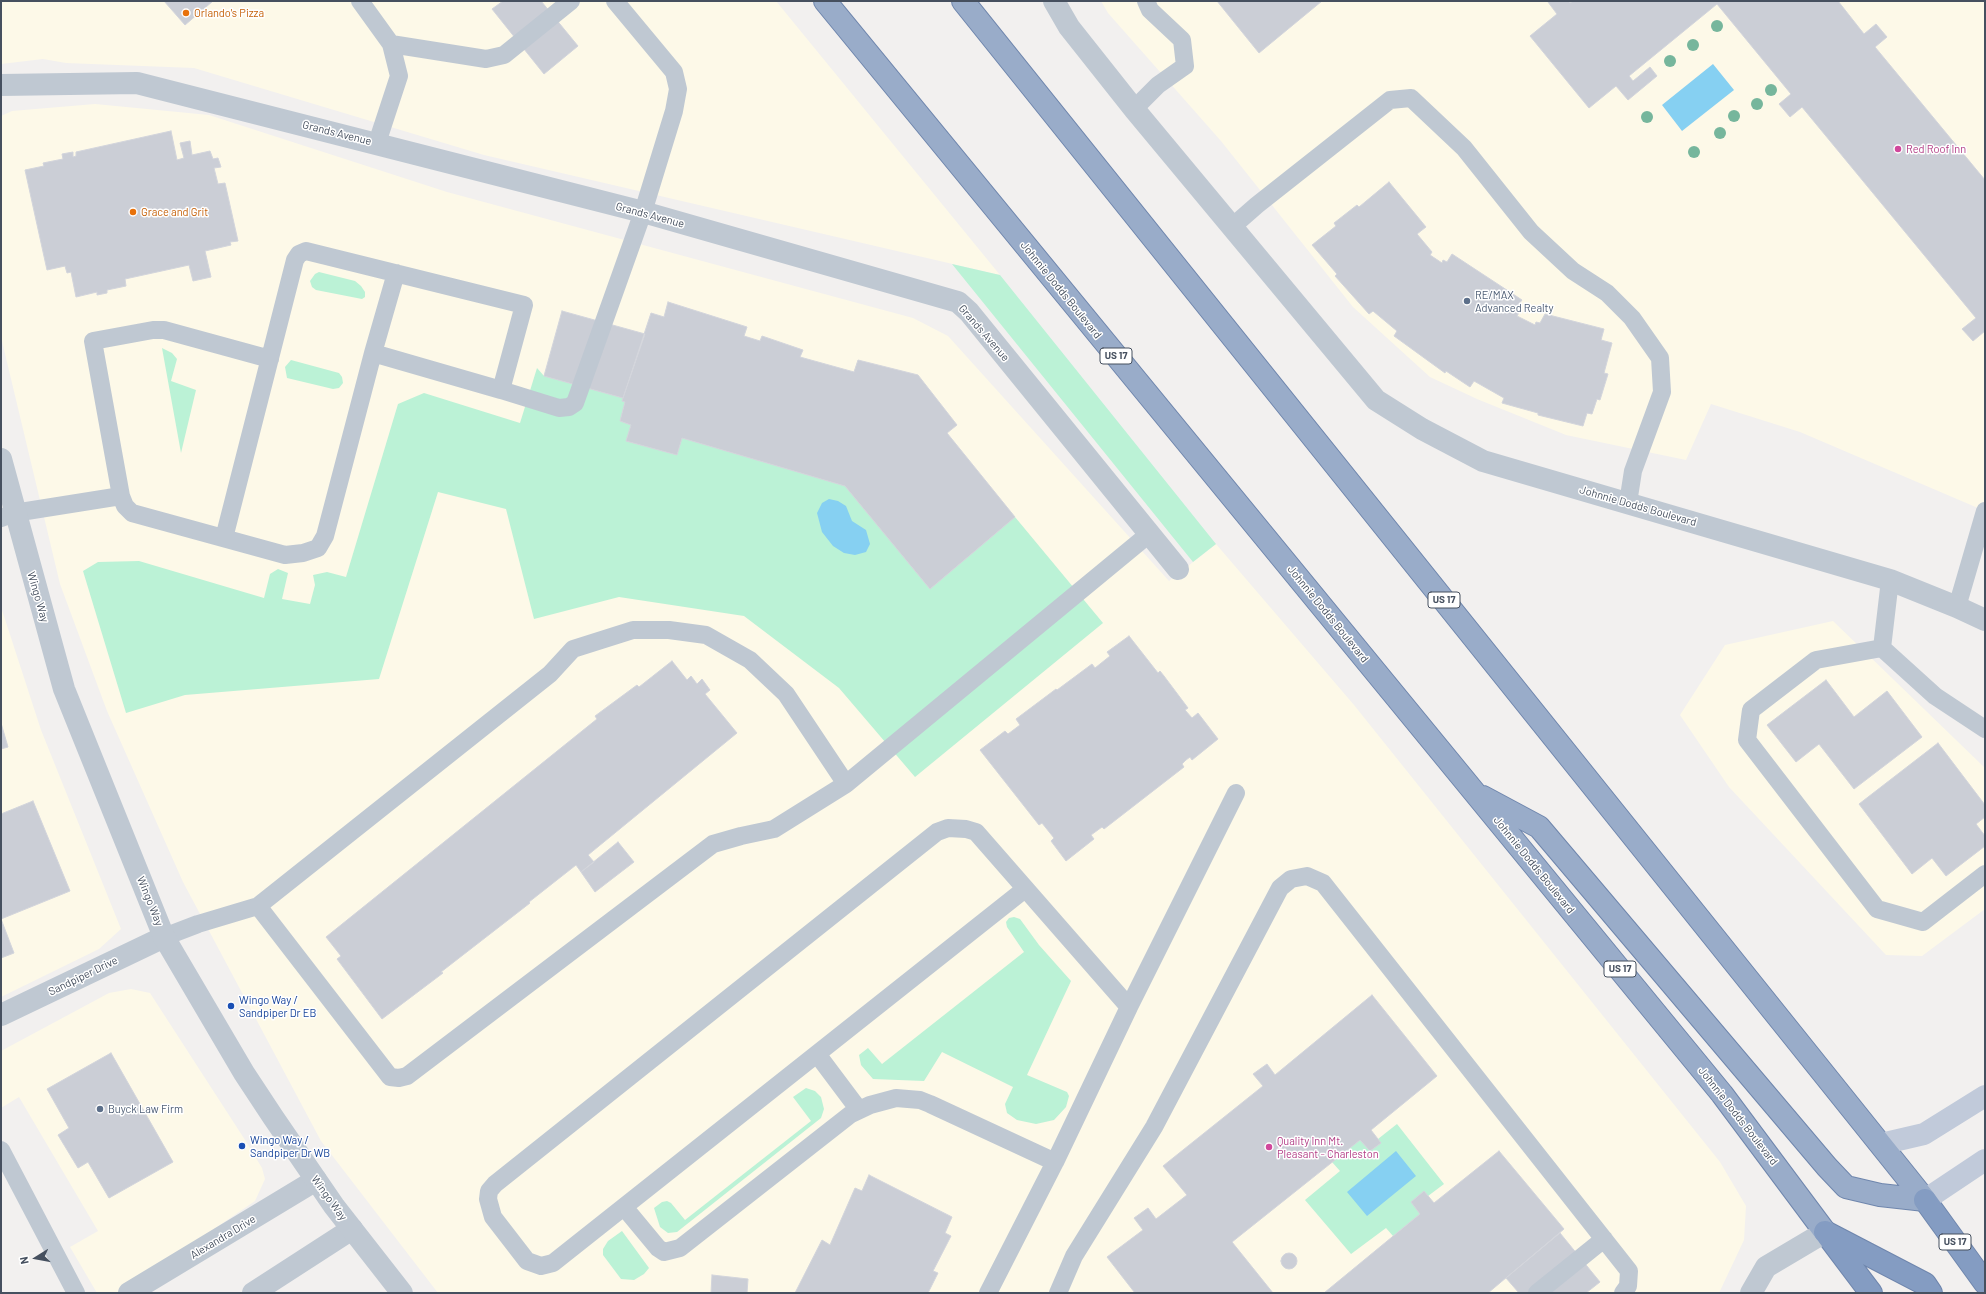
<!DOCTYPE html>
<style>
body{margin:0}
#map{position:relative;width:1986px;height:1294px;overflow:hidden;background:#f2f0ef;font-family:Barlow,sans-serif}
canvas{display:block}
.frame{position:absolute;inset:0;border:2px solid #46505f;pointer-events:none}
.north{position:absolute;left:16px;top:1238px;width:40px;height:40px;-webkit-text-stroke:3px #fff;paint-order:stroke;rotate:259deg;font-size:11px;font-weight:700;line-height:16px;text-align:center;color:#46505f}
.north::after{content:'';display:block;margin:auto;width:14px;height:18px;background:#46505f;clip-path:polygon(50% 0,100% 100%,50% 72%,0 100%)}
</style>
<div id="map">
<canvas width="1986" height="1294"></canvas>
<div class="frame"></div>
<div class="north">N</div>
</div>
<script>
const ctx = document.querySelector('canvas').getContext('2d');
ctx.lineJoin = 'round';
function fillPath(path, color) { ctx.fillStyle = color; ctx.fill(path, 'evenodd'); }
const shape = rows => new Path2D(rows.map(r => 'M' + r).join(''));
function trace(path, color, width, dash) { ctx.strokeStyle = color; ctx.lineWidth = width; ctx.lineCap = dash ? 'butt' : 'round'; ctx.setLineDash(dash || []); ctx.stroke(path); }
function write(font, color, halo, rows, align = 'center') {
  ctx.font = font + ' Barlow,sans-serif'; ctx.lineWidth = 3; ctx.setLineDash([]); ctx.textBaseline = 'middle'; ctx.strokeStyle = halo; ctx.fillStyle = color; for (const [text, x, y, turn = 0] of rows) {
    ctx.save(); ctx.translate(x, y); ctx.rotate((+turn || 0) * Math.PI / 180); ctx.textAlign = isNaN(turn) ? turn : align; if (halo) ctx.strokeText(text, 0, 0); ctx.fillText(text, 0, 0); ctx.restore();
  }
}
const commercial = shape([
 [1,1,776,1,1000,275,484,155,194,68,66,63,43,59,1,64],
 [1101,1,1985,1,1985,511,1800,432,1711,404,1686,460,1566,435,1477,399,1430,377,1353,307,1221,141,1108,13],
 [95,104,209,115,447,192,913,318,948,336,1169,581,1216,544,1354,705,1720,1162,1746,1206,1744,1240,1719,1293,438,1293,321,1141,183,882,107,711,60,584,1,337,1,116,12,111],
 [1,607,41,730,121,929,99,949,1,997],
 [1833,621,1985,768,1985,909,1922,956,1886,955,1729,787,1680,715,1725,645],
 [131,989,150,993,247,1143,262,1168,265,1179,255,1201,120,1293,97,1293,70,1247,98,1231,19,1097,1,1108,1,1051,109,993]
]);
const green = shape([
 [952,264,1000,275,1216,544,1193,562],
 [319,272,355,281,361,286,365,292,365,297,362,299,316,290,312,287,310,281,315,274],
 [162,348,172,353,177,359,171,381,196,390,181,453],
 [291,360,339,373,342,377,343,383,339,388,333,389,287,378,285,367],
 [537,368,544,376,623,398,625,402,620,421,631,425,626,441,677,455,682,438,845,486,930,589,1015,517,1103,623,915,777,839,688,744,616,619,597,534,619,506,509,438,492,379,679,185,695,126,713,83,571,98,562,139,561,264,598,270,574,278,569,288,573,282,599,310,604,315,585,313,575,327,572,346,577,398,404,424,393,520,423],
 [1014,917,1020,919,1039,945,1071,981,1027,1075,1067,1092,1069,1096,1066,1107,1054,1120,1036,1124,1017,1120,1007,1113,1005,1104,1013,1087,942,1052,924,1081,873,1079,861,1065,859,1055,868,1048,882,1064,1024,952,1007,927,1006,922,1009,918],
 [806,1088,815,1091,821,1097,824,1109,821,1118,677,1232,668,1233,660,1227,654,1208,662,1202,667,1201,671,1203,685,1220,811,1121,793,1097],
 [1397,1124,1444,1184,1428,1196,1424,1191,1411,1202,1420,1214,1393,1236,1386,1228,1351,1254,1305,1200,1340,1171,1332,1162,1360,1140,1370,1151,1381,1143,1378,1139],
 [622,1231,649,1268,644,1274,634,1280,621,1279,603,1255,603,1249,608,1241]
]);
const water = shape([
 [1713,64,1734,90,1682,131,1662,105],
 [829,499,838,501,846,506,852,521,866,530,870,544,866,552,855,555,844,553,833,546,822,532,817,513,822,503],
 [1396,1151,1416,1176,1367,1216,1347,1192]
]);
const building = shape([
 [164,1,213,1,185,25,164,1],
 [503,1,541,1,578,46,544,74,492,9,503,1],
 [1217,1,1322,1,1259,53,1217,1],
 [1549,1,1568,1,1570,3,1573,1,1838,1,1864,34,1876,24,1887,37,1875,47,1985,180,1985,331,1973,341,1962,329,1976,318,1802,107,1790,117,1779,104,1791,94,1717,4,1629,76,1633,81,1650,67,1657,76,1628,100,1616,86,1589,108,1530,36,1557,14,1548,2,1549,1],
 [171,131,177,160,184,158,180,143,190,141,192,155,210,151,213,159,218,158,221,167,214,168,218,184,225,183,238,241,230,242,231,245,205,251,211,277,193,281,189,265,125,279,126,286,107,290,107,293,97,295,97,292,76,297,71,272,67,273,65,266,47,270,25,170,44,166,43,163,63,159,62,154,73,152,73,157,76,156,76,152,171,131],
 [1389,182,1426,227,1417,234,1432,252,1430,255,1442,263,1443,260,1447,262,1452,254,1522,300,1515,309,1520,311,1517,316,1535,325,1536,322,1540,323,1545,314,1604,329,1601,340,1612,343,1604,373,1608,374,1600,400,1597,399,1592,414,1587,413,1583,426,1538,415,1538,413,1502,403,1504,398,1474,381,1470,387,1446,371,1445,373,1394,336,1397,331,1373,311,1369,314,1335,276,1337,274,1312,245,1336,226,1334,223,1357,205,1359,207,1389,182],
 [668,302,747,327,744,336,760,341,762,336,803,350,800,357,854,372,858,360,918,375,957,425,947,433,1015,517,930,589,845,486,682,438,677,455,626,441,631,425,620,421,625,402,622,401,651,313,664,317,668,302],
 [562,311,645,334,623,398,544,376,562,311],
 [1129,636,1158,673,1160,671,1164,676,1188,708,1185,710,1192,718,1198,713,1218,739,1192,760,1190,757,1186,760,1182,764,1184,767,1104,829,1102,827,1091,835,1094,839,1066,861,1051,841,1054,838,1042,823,1039,825,980,750,1005,731,1008,734,1020,725,1016,719,1056,689,1057,690,1092,664,1095,668,1110,656,1107,652,1129,636],
 [672,661,687,680,691,676,697,684,702,679,710,690,705,694,737,733,588,855,594,862,581,872,576,865,529,902,530,903,441,972,443,973,382,1019,337,959,341,956,326,937,597,719,595,716,637,685,639,687,672,661],
 [1826,680,1854,717,1887,691,1922,737,1854,789,1819,744,1796,762,1767,725,1826,680],
 [1,723,8,747,1,749,1,723],
 [1938,743,1985,805,1985,817,1976,824,1985,836,1985,846,1946,876,1932,858,1912,874,1859,804,1938,743],
 [33,801,70,891,1,919,1,814,33,801],
 [618,842,634,862,595,892,581,872,618,842],
 [1,919,14,953,1,958,1,919],
 [1372,995,1437,1076,1371,1130,1381,1143,1370,1151,1360,1140,1232,1242,1273,1293,1135,1293,1107,1257,1143,1230,1134,1218,1148,1208,1156,1219,1187,1195,1163,1166,1263,1086,1253,1074,1267,1064,1275,1075,1372,995],
 [111,1053,173,1162,109,1198,88,1162,78,1168,58,1135,69,1128,47,1089,111,1053],
 [1499,1151,1564,1229,1488,1293,1324,1293,1420,1214,1411,1202,1424,1191,1434,1203,1499,1151],
 [869,1175,952,1217,945,1233,951,1236,933,1271,938,1273,928,1293,795,1293,822,1240,830,1245,855,1188,862,1191,869,1175],
 [1560,1233,1600,1282,1586,1293,1519,1293,1506,1278,1560,1233],
 '1281 1261a8 8 0 1 1 16 0a8 8 0 1 1-16 0Z',
 [712,1275,748,1279,747,1293,711,1293,712,1275]
]);
const service = shape([
 [360,1,391,44,399,76,377,143],
 [391,44,486,59,504,55,571,1],
 [1134,109,1158,85,1185,66,1182,40,1150,10,1146,1],
 [1233,226,1257,205,1390,100,1411,98,1464,148,1531,232,1573,271,1607,293,1632,318,1660,358,1662,392,1633,471,1628,503],
 [501,390,559,408,569,407,575,403,643,212,674,111,678,89,674,72,615,1],
 [121,496,93,341,153,330,164,330,270,359],
 [1,518,14,513,121,496,125,506,132,513,285,555,303,553,318,548,325,536,373,353,396,273],
 [224,538,295,260,299,254,306,251,524,305,501,390,373,353],
 [1890,580,1882,648,1816,660,1751,710,1747,740,1877,909,1923,922,1985,874],
 [1957,607,1985,511],
 [1882,648,1935,696,1985,729],
 [258,906,390,1077,399,1078,407,1076,713,844,741,836,774,829,846,784,1149,534],
 [164,937,198,924,258,906,550,674,573,649,633,630,669,630,706,635,750,660,786,694,846,784],
 [1129,1007,1236,793],
 [817,1054,859,1110],
 [1,1150,76,1293],
 [624,1207,658,1248,664,1252,680,1248,851,1114,870,1105,896,1098,920,1100,930,1104,1055,1162],
 [988,1293,1055,1162,1129,1007,976,832,966,829,948,828,937,832,495,1184,489,1191,488,1199,493,1217,527,1261,541,1266,553,1263,1025,889],
 [1058,1293,1074,1256,1154,1127,1280,888,1291,879,1307,876,1323,883,1629,1271,1628,1286,1623,1293],
 [1537,1293,1604,1239]
]);
const minor = shape([
 [1,85,137,83,643,212,958,302,969,312,1178,569],
 [1,1015,164,937],
 [129,1293,316,1180],
 [253,1293,352,1229]
]);
const tertiary = shape([
 [1054,1,1069,27,1134,109,1376,400,1422,429,1483,461,1890,580,1957,607,1985,620],
 [1,459,64,689,164,937,244,1073,273,1117,334,1206,402,1293],
 [1751,1293,1766,1267,1825,1232]
]);
const secondary = shape([
 [1881,1144,1924,1134,1985,1096],
 [1925,1200,1985,1160]
]);
const trunk = shape([
 [825,1,1722,1094,1825,1232],
 [963,1,1925,1200],
 [1483,797,1539,827,1827,1167,1846,1187,1880,1195,1925,1200]
]);
const motorway = shape([
 [1925,1200,1985,1283],
 [1825,1232,1925,1284,1931,1293],
 [1828,1236,1871,1293]
]);
const trees = [
 [1717,26],
 [1693,45],
 [1670,61],
 [1771,90],
 [1757,104],
 [1734,116],
 [1647,117],
 [1720,133],
 [1694,152]
];
const markers = [
 [186,13,4,"#e8710a"],
 [1898,149,4,"#d1479c"],
 [133,212,4,"#e8710a"],
 [1467,301,4,"#5c6f8a"],
 [231,1006,4,"#1a4fb4"],
 [100,1109,4,"#5c6f8a"],
 [242,1146,4,"#1a4fb4"],
 [1269,1147,4,"#d1479c"]
];
const shields = [
 [1116,356,32],
 [1444,600,32],
 [1620,969,32],
 [1955,1242,32]
];
const shieldNames = [
 ["US 17",1116,356],
 ["US 17",1444,600],
 ["US 17",1620,969],
 ["US 17",1955,1242]
];
const foodNames = [
 ["Orlando's Pizza",194,13],
 ["Grace and Grit",141,212]
];
const streetNames = [
 ["Grands Avenue",337,133,14],
 ["Grands Avenue",650,215,15],
 ["Johnnie Dodds Boulevard",1061,290,51],
 ["Grands Avenue",984,333,49],
 ["Johnnie Dodds Boulevard",1638,506,16],
 ["Wingo Way",38,597,74],
 ["Johnnie Dodds Boulevard",1328,614,51],
 ["Johnnie Dodds Boulevard",1534,865,51],
 ["Wingo Way",150,901,68],
 ["Sandpiper Drive",83,976,-26],
 ["Johnnie Dodds Boulevard",1738,1116,52],
 ["Wingo Way",329,1198,54],
 ["Alexandra Drive",223,1237,-31]
];
const hotelNames = [
 ["Red Roof Inn",1906,149],
 ["Quality Inn Mt.",1277,1141],
 ["Pleasant - Charleston",1277,1154]
];
const serviceNames = [
 ["RE/MAX",1475,295],
 ["Advanced Realty",1475,308],
 ["Buyck Law Firm",108,1109]
];
const transitNames = [
 ["Wingo Way /",239,1000],
 ["Sandpiper Dr EB",239,1013],
 ["Wingo Way /",250,1140],
 ["Sandpiper Dr WB",250,1153]
];
fillPath(commercial, '#fdf9e8');
fillPath(green, '#bbf2d6');
fillPath(water, '#86d0f2');
fillPath(building, '#cbced6');
trace(building, '#d3d5dc', 1);
trace(trunk, '#6f86ad', 24);
trace(motorway, '#6f86ad', 24);
trace(service, '#bfc8d2', 18);
trace(minor, '#bfc8d2', 22);
trace(tertiary, '#bfc8d2', 22);
trace(secondary, '#c1cada', 22);
trace(trunk, '#99acc9', 22);
trace(motorway, '#849cc2', 22);
ctx.fillStyle = '#76b69c';
for (const [x, y] of trees) { ctx.beginPath(); ctx.arc(x, y, 6, 0, 2 * Math.PI); ctx.fill(); }
for (const [x, y, r, color] of markers) { const dot = new Path2D(); dot.arc(x, y, r, 0, 2 * Math.PI); ctx.fillStyle = color; ctx.fill(dot); trace(dot, '#fff', 1.5); }
for (const [x, y, w] of shields) { const box = new Path2D(); box.roundRect(x - w / 2, y - 8, w, 16, 3); ctx.fillStyle = '#fff'; ctx.fill(box); trace(box, '#46505f', 1); }
write('bold 10px', '#46505f', null, shieldNames);
write('11px', '#c56008', '#fff', foodNames, 'left');
write('11px', '#46505f', '#fff', streetNames);
write('11px', '#b23c85', '#fff', hotelNames, 'left');
write('11px', '#4e5e75', '#fff', serviceNames, 'left');
write('11px', '#164399', '#fff', transitNames, 'left');
</script>
